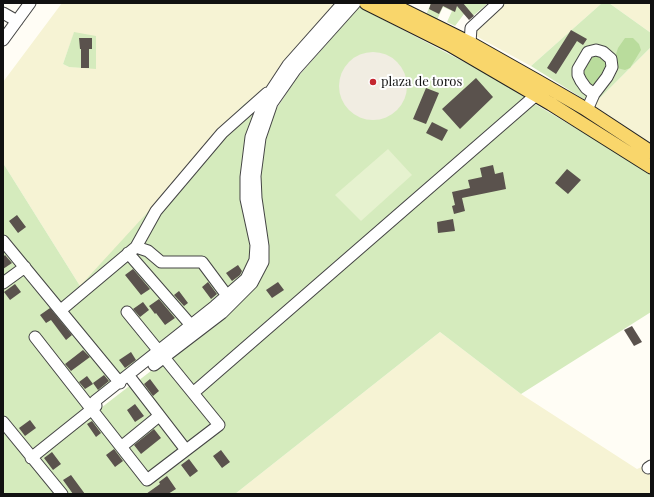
<!DOCTYPE html>
<style>
body{margin:0}
#map{position:relative;width:654px;height:497px;overflow:hidden;background:#fffdf5;font-family:"Playfair Display",serif}
canvas{display:block}
.frame{position:absolute;inset:0;border:4px solid #111;pointer-events:none}
</style>
<div id="map">
<canvas width="654" height="497"></canvas>
<div class="frame"></div>
</div>
<script>
const ctx = document.querySelector('canvas').getContext('2d');
ctx.lineJoin = 'round';
function fillPath(path, color) { ctx.fillStyle = color; ctx.fill(path, 'evenodd'); }
const shape = rows => new Path2D(rows.map(r => 'M' + r).join(''));
function trace(path, color, width, dash) { ctx.strokeStyle = color; ctx.lineWidth = width; ctx.lineCap = dash ? 'butt' : 'round'; ctx.setLineDash(dash || []); ctx.stroke(path); }
function write(font, color, halo, rows, align = 'center') {
  ctx.font = font + ' "Playfair Display",serif'; ctx.lineWidth = 4; ctx.setLineDash([]); ctx.textBaseline = 'middle'; ctx.strokeStyle = halo; ctx.fillStyle = color; for (const [text, x, y, turn = 0] of rows) {
    ctx.save(); ctx.translate(x, y); ctx.rotate((+turn || 0) * Math.PI / 180); ctx.textAlign = isNaN(turn) ? turn : align; if (halo) ctx.strokeText(text, 0, 0); ctx.fillText(text, 0, 0); ctx.restore();
  }
}
const farmland = shape([
 [62,3,339,3,269,85,242,106,127,238,80,286,3,163,3,82],
 [74,33,96,37,96,68,69,67,63,64],
 [505,3,602,3,531,66,474,35,473,29],
 [609,3,651,3,651,33],
 [651,47,651,144,593,105],
 [440,332,521,394,637,469,644,466,651,472,651,494,235,494]
]);
const green = shape([
 [431,3,488,3,473,16,464,14,455,26,447,22,452,11,443,7,437,20,426,15],
 [602,3,609,3,651,33,651,47,593,105,531,66],
 [359,7,489,75,530,101,651,173,651,312,521,394,440,332,235,494,65,494,34,458,91,412,149,485,223,428,169,359,257,284,260,202,260,169,267,131,275,111,296,79],
 [74,32,96,36,96,69,69,67,63,64],
 [269,85,253,252,244,275,227,292,203,261,162,260,136,245,61,307,3,237,3,163,80,286,179,178,242,106],
 [3,244,117,382,86,406,31,454,3,419],
 [136,249,161,264,201,265,224,294,190,322,130,253],
 [128,255,187,324,120,380,64,310],
 [165,360,219,427,188,448,138,381],
 [132,384,158,415,122,444,97,411],
 [159,418,185,451,150,480,124,447],
 [3,426,59,494,3,494]
]);
const forest = shape([
 [625,38,633,38,639,44,641,50,630,68,625,70,617,68,615,63,615,57,618,48],
 [594,53,602,53,610,65,594,86,587,84,584,79,584,73,587,64]
]);
const pitch = shape([
 [388,149,412,175,361,221,335,195]
]);
const plaza = shape([
 '339 86a34 34 0 1 1 68 0a34 34 0 1 1-68 0Z'
]);
const building = shape([
 [431,3,463,3,474,16,469,20,457,6,455,12,443,6,439,14,429,9],
 [571,30,587,39,583,45,577,41,556,74,547,68],
 [79,38,92,38,92,49,89,49,89,68,81,68,81,49,80,49],
 [476,78,493,97,460,129,442,109],
 [426,88,439,93,426,124,413,119],
 [432,122,448,130,442,141,426,133],
 [493,165,495,174,503,172,506,189,462,198,465,211,454,214,452,206,455,205,452,192,470,188,468,180,482,177,480,168],
 [567,169,581,180,568,194,555,183],
 [17,215,26,227,18,233,9,221],
 [453,219,455,231,438,233,437,222],
 [5,255,12,263,3,269,3,257],
 [238,265,242,271,240,275,232,281,226,273],
 [133,269,150,289,141,295,125,275],
 [208,282,217,294,211,299,202,287],
 [278,282,284,290,272,298,266,290],
 [15,284,21,292,10,300,4,292],
 [179,291,188,303,184,306,174,295],
 [159,299,175,318,165,325,156,313,155,314,149,306],
 [143,302,149,310,140,317,133,309],
 [50,308,72,335,66,340,51,320,46,323,40,315],
 [632,326,642,342,634,346,624,330],
 [83,350,90,357,71,371,65,364],
 [131,352,136,360,125,368,119,360],
 [104,375,109,381,98,390,93,383],
 [87,376,93,384,85,389,79,382],
 [150,379,159,391,153,396,144,384],
 [135,404,144,416,135,422,127,410],
 [30,420,36,428,25,436,19,428],
 [92,421,101,433,96,437,87,424],
 [154,429,161,438,141,454,134,445],
 [114,449,123,461,115,467,106,455],
 [221,450,230,462,222,468,213,456],
 [52,452,61,464,53,470,44,458],
 [189,459,198,471,190,477,181,465],
 [71,475,85,494,73,494,63,480],
 [167,476,176,489,168,494,146,494,160,484,159,482]
]);
const minor = shape([
 [3,13,17,21],
 [3,40,30,3],
 [470,43,471,28,498,3],
 [587,110,594,94,607,77,612,67,611,59,603,52,596,50,588,52,578,69,578,75,581,81,586,88,594,94],
 [3,241,120,383],
 [136,247,148,251,161,262,202,262,231,301],
 [128,253,196,331],
 [3,283,25,267],
 [61,310,136,247,156,211,222,133,267,93],
 [35,337,147,480,219,425,127,312],
 [154,365,222,313,252,283,263,262,263,246,256,198,255,176,260,138,272,103,295,70,355,3],
 [129,376,186,450],
 [193,393,536,95],
 [3,422,62,494],
 [121,447,159,416],
 [31,458,96,406,95,401,215,306,246,279,255,260,256,245,246,199,246,177,251,137,265,100,288,65,343,3],
 [648,468,651,466]
]);
const major = shape([
 [366,3,450,45,551,104,651,167],
 [389,3,470,43,539,82,584,108,651,152]
]);
const markers = [
 [373,82,4,"#c4262e"]
];
const poiNames = [
 ["plaza de toros",381,82]
];
fillPath(farmland, '#f6f3d4');
fillPath(green, '#d5ebbd');
fillPath(forest, '#b9dc9c');
fillPath(pitch, '#e6f2cf');
fillPath(plaza, '#f1ede2');
fillPath(building, '#5a524d');
trace(minor, '#444', 13);
trace(major, '#222', 15);
trace(minor, '#fff', 11);
trace(major, '#f9d66b', 13);
for (const [x, y, r, color] of markers) { const dot = new Path2D(); dot.arc(x, y, r, 0, 2 * Math.PI); ctx.fillStyle = color; ctx.fill(dot); trace(dot, '#fff', 1.5); }
write('13px', '#111', '#fff', poiNames, 'left');
</script>
